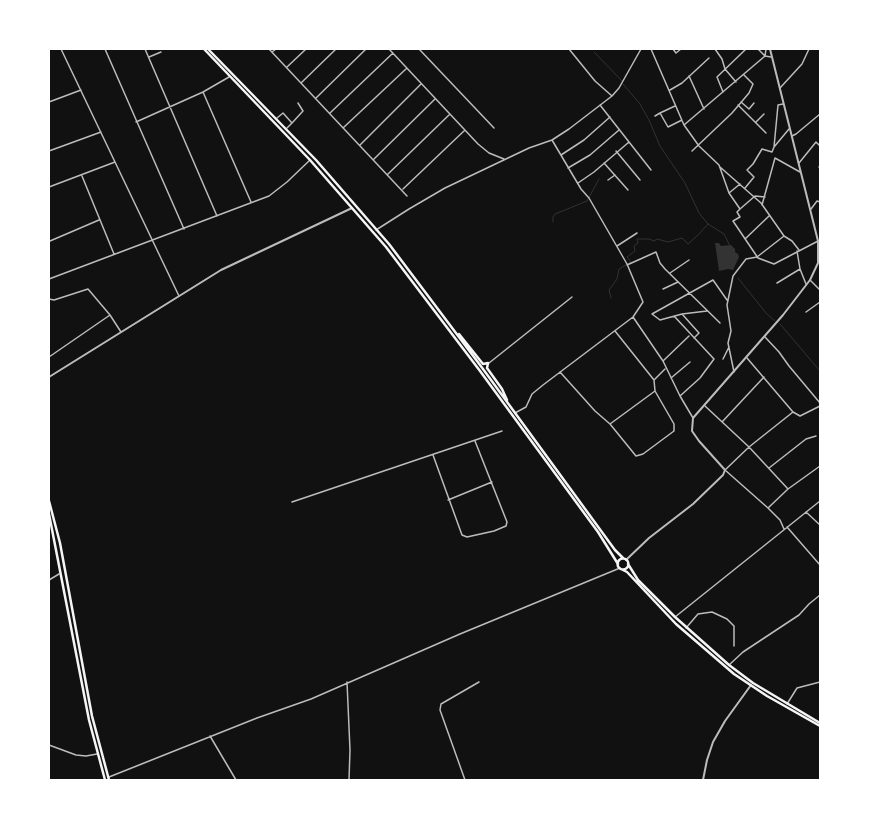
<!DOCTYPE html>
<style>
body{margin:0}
#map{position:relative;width:869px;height:829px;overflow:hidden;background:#111;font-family:"Nunito Sans",sans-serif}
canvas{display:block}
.frame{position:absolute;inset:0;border:50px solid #fff;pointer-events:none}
</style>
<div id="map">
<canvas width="869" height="829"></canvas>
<div class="frame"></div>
</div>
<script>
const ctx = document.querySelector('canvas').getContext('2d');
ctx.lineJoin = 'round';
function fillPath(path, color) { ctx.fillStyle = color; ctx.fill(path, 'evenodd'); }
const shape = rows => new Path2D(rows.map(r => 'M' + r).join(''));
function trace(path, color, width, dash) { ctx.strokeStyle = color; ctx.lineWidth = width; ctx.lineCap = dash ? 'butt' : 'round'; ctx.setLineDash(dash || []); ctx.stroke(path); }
const water = shape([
 [715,243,719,243,721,246,731,245,735,249,735,252,738,254,739,257,733,270,728,269,719,271]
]);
const stream = shape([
 [594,52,622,81],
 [623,84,640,104,649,120,660,146,685,183,699,213,708,224,724,234,730,246],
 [553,222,553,217,555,214,587,201,599,179],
 [738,278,766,313,775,321],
 [611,298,609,290,617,279,619,269,631,262,627,257,635,251,634,246,638,243,637,239,649,239,654,241,657,239,668,242,682,238,688,244,699,234,708,224],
 [780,324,820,371]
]);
const minor = shape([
 [61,49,179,296],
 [105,49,184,229],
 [145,49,217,216],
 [269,49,407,196],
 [389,49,478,144,489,153,504,159],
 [419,49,494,128],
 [569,49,595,81,612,96],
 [651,49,684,125,699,146,719,165,729,193,740,209,737,212,740,217,733,221,758,258,774,264,820,240],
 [673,49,676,53,681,49],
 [715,49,722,59,725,69,736,82],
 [758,49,765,56],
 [272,52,276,49],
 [765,56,766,49],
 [149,57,161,52],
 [287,67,306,49],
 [689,76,704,109],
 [301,83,336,49],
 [780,88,802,64,809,49],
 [670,90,682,83,709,58],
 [203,92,251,202],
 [723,92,717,77,746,49],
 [316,98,366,49],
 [49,102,81,90],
 [741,102,749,109,754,103],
 [600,105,651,170],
 [738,105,766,133],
 [675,106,660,113,668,127,682,120],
 [330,113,393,53],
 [655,116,660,113],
 [277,118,283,113,292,123,287,128],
 [136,122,203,92,229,77],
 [756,122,764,114],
 [292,123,303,111,298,103],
 [684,125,765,56,771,57],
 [343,128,407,68],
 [792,136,796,134,820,114],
 [360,145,421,84],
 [774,147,778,105,783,104],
 [49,151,101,132],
 [616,151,640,180],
 [692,151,732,113,749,93,753,84,744,75],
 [561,155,584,140,610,117],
 [374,159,435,99],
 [604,163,628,190],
 [799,163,816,142,820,146],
 [720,167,761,203,784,236,792,241,799,250],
 [819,167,820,166],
 [568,168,590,155,619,130],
 [388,174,450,114],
 [82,176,114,254],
 [608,180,615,175],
 [578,183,594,172,629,142],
 [49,187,115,162],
 [745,188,754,177,747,170,753,164,762,149,772,152,774,147,789,129],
 [403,189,465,130],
 [729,193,740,184],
 [762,205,775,158,800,172],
 [740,209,755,196,765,197],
 [811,209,817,201,820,202],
 [376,230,409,209,445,188,529,148,552,140,569,129,612,96,619,88,641,49],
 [745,239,769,216],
 [50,241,99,220],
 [617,246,637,233],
 [797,251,800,269,806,284],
 [627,265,656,252,660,263,665,269,720,323],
 [670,273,689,260],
 [49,279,269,196,287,182,310,160],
 [810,280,820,290],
 [777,283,800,269],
 [663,289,678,282],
 [49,299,54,300,88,289,110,315,121,332],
 [707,311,682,314,660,320,652,314,713,280,727,300],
 [806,312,820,302],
 [682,314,699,333,694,338],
 [674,316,714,359,700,378,680,396],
 [633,317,663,361,680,396,693,418],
 [765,337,779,352,789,366,820,403],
 [49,357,110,315],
 [747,358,793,412,800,416,820,406],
 [723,359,729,347],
 [663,361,689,336],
 [489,363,572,297],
 [560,372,595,411,610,424,636,456,643,454,674,431,674,424,655,391],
 [734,372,728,343,731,331,727,305,733,276,746,259,757,257,784,236],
 [671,378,690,362],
 [654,380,665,369],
 [705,406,749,447,788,489],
 [515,413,526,407,532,394,543,385,633,317,643,302,627,264,589,198,581,189,552,140],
 [722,422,764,377],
 [610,424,655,391,654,380,615,331],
 [433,455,462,535,467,537,494,531,506,526,507,522,475,441],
 [769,468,806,439,816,436],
 [448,500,492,482],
 [292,502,502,431],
 [768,508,788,489,820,466],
 [806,512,820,525],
 [787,527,820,565],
 [784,529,780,520,768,508,725,470,749,447,793,412],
 [49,580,59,574],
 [675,617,820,501],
 [686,628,698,614,712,612,727,619,734,626,734,646],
 [729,665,743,652,799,615,809,604,820,595],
 [347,682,350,750,349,780],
 [787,704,797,688,820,682],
 [210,736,236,780],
 [49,745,76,755,86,756,97,754],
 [109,777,257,718,311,699,460,634,620,568],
 [465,780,440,710,441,704,479,682]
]);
const tertiary = shape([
 [49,377,221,270,352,208],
 [626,560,649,538,693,504,723,475,725,470,699,441,692,431,693,418,783,315,810,280,818,263,818,241,770,49],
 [703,780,707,760,713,742,725,721,751,685]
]);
const primary = shape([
 [204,49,310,160,386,247,480,371,598,532,618,564],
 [208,49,316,160,389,244,483,369,615,550,623,558],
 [459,334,483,364,488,363,487,368,502,389,507,400],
 '617.5 564a5.5 5.5 0 1 1 11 0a5.5 5.5 0 1 1-11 0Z',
 [628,564,638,580,675,617,729,665,753,683,820,723],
 [621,569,627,572,676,624,734,674,767,696,820,726]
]);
const trunk = shape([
 [49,501,60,543,92,716,109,780],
 [49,514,89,720,105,780]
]);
fillPath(water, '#333');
trace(stream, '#333', 1);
trace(minor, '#bcbcbc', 1.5);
trace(tertiary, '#bcbcbc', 2);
trace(primary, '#f5f5f5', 2.5);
trace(trunk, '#f5f5f5', 2.5);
</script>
